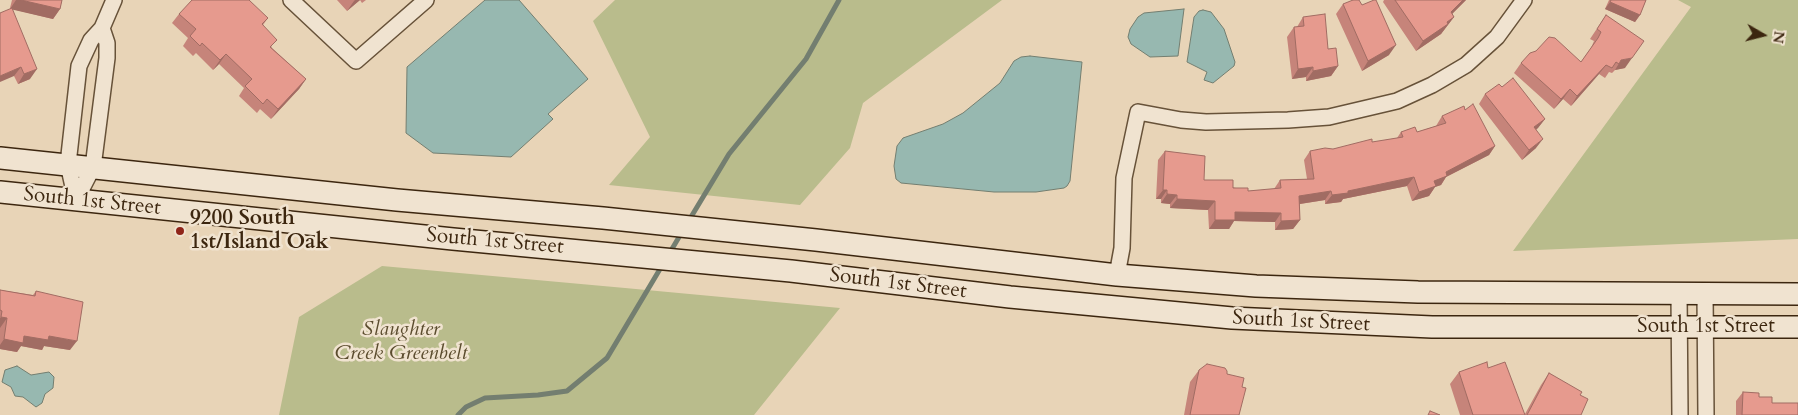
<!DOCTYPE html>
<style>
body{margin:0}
#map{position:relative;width:1798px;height:415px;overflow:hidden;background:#e8d4b7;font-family:Cardo,serif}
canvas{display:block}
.north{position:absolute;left:1738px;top:10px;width:50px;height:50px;-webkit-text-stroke:4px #f0e3d0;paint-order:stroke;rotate:98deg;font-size:14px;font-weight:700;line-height:20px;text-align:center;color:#3c260f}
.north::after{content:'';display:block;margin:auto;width:18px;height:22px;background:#3c260f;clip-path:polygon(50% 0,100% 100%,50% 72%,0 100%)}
</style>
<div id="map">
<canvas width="1798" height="415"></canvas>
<div class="north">N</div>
</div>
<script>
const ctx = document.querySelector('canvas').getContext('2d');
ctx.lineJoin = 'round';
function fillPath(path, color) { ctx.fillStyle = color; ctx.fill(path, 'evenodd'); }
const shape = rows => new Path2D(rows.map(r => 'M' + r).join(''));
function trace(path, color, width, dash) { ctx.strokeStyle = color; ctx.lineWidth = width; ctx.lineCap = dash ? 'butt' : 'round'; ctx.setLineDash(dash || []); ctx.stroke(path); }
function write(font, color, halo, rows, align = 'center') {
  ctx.font = font + ' Cardo,serif'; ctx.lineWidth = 5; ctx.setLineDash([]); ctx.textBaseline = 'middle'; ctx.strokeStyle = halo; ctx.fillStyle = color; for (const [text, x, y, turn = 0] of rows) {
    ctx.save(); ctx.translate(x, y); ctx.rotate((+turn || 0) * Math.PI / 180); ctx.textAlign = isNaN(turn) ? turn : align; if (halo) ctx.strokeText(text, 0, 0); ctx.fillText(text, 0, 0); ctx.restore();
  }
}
const green = shape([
 [615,0,1002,0,863,103,850,148,800,205,609,185,650,137,593,21],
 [1678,0,1798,0,1798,239,1513,251,1691,7],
 [382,266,625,288,840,308,754,415,279,415,299,317]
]);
const water = shape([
 [485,0,519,0,588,79,548,114,553,119,511,157,433,153,406,133,407,67,485,0],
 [1184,9,1178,56,1150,57,1131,44,1128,37,1130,29,1138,17,1144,13,1184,9],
 [1203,10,1211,12,1224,29,1235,62,1234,66,1213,83,1204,80,1207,72,1187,62,1194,17,1199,11,1203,10],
 [1030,56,1082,62,1070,181,1067,186,1064,188,1036,192,994,192,901,183,896,179,894,166,897,146,903,138,943,124,963,113,1000,83,1014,61,1021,57,1030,56],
 [17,366,31,375,49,372,54,377,53,388,45,394,42,403,36,407,23,397,15,396,11,387,2,382,5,370,17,366]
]);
const stream = shape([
 [688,222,729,154,806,59,839,0],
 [669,254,682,232],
 [458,415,466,407,485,398,538,395,567,391,607,358,663,264]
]);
const minor = shape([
 [291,0,356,61,426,0],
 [76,200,68,164,79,66,91,40,102,28,114,0],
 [76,200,93,167,107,58,107,43,102,28],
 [1117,275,1122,248,1124,178,1138,112,1181,120,1206,122,1288,120,1329,117,1397,101,1432,85,1466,65,1497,37,1524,0],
 [1679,293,1680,415],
 [1705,293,1706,415]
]);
const secondary = shape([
 [0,158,397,200,603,218,816,240,1117,275,1256,286,1418,292,1798,294],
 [0,192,453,239,791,271,1010,297,1232,318,1432,327,1798,327]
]);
const wall = shape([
 [12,0,62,0,60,9,53,19,12,9,30,79,18,84,14,76,10,8],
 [337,0,366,0,362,3,360,0,347,11],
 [1384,0,1466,0,1452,14,1454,17,1441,34,1416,51,1383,2],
 [1609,0,1646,0,1640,15,1635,22,1605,9],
 [1343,4,1362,5,1389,55,1362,71,1336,14],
 [179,14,268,18,263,25,272,48,306,79,299,89,271,119,260,109,257,113,239,96,244,88,219,64,213,70,196,53,193,56,183,46,188,38,172,23],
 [1606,15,1625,68,1615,70,1612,73,1609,72,1605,78,1599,74,1571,106,1563,99,1554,109,1514,73,1521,63,1536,51,1581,62,1591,48,1594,41,1590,39],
 [1303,17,1328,49,1338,66,1331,76,1306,81,1306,77,1292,79,1287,37,1294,27,1297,27],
 [1502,87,1545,119,1536,130,1536,148,1522,160,1479,104,1485,94],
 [1465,110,1495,146,1489,155,1446,177,1441,185,1435,187,1429,196,1412,201,1407,186,1343,199,1341,202,1325,204,1325,200,1300,204,1300,220,1293,229,1275,230,1275,222,1234,221,1229,229,1209,229,1208,210,1170,208,1170,204,1161,203,1161,199,1156,199,1158,160,1165,151,1204,180,1248,191,1274,189,1280,180,1307,179,1304,160,1310,151,1333,149,1397,138,1401,132,1417,132,1436,126,1442,116],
 [0,290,33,295,36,291,70,350,44,346,42,350,21,346,17,352,0,349],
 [1488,368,1525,414,1541,385,1549,373,1580,395,1581,415,1460,415,1450,384,1459,372],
 [1199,370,1227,374,1242,387,1239,415,1184,415,1190,382],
 [1743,392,1772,403,1798,415,1736,415,1736,401]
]);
const shadedWall = shape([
 [16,0,21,0,60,9,53,19,10,9],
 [355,0,360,0,347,11,354,1],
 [1463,0,1466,0,1444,22,1451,12],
 [1610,2,1640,15,1635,22,1605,9],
 [1454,17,1441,34,1416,51,1423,41],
 [1396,45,1389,55,1362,71,1368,61],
 [226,54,219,64,213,70,220,60],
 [1632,58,1625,68,1615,70,1621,60],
 [1606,65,1599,74,1571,106,1577,96],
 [1338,66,1331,76,1306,81,1313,71],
 [21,67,14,76,0,82,0,76],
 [1313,67,1306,77,1292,79,1298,69],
 [37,69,30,79,18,84,24,74],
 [306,79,299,89,271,119,278,109],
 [1570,89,1563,99,1554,109,1561,99],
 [1545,119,1538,128,1527,137,1534,127],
 [1543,139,1536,148,1522,160,1529,150],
 [1495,146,1489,155,1446,177,1441,185,1435,187,1429,196,1412,201,1419,192,1446,172],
 [1414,177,1407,186,1343,199,1341,202,1325,204,1332,195,1348,191],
 [1163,190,1167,190,1161,199,1156,199],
 [1331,191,1325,200,1293,205,1299,196],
 [1167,194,1177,195,1170,204,1161,203],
 [1177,199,1215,201,1208,210,1170,208],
 [1235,212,1281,213,1275,222,1234,221,1229,229,1209,229,1215,220],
 [1300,220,1293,229,1275,230,1281,221],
 [1,317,7,318,0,328,0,318],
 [24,336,49,336,77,341,70,350,44,346,42,350,21,346,17,352,0,349,0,345,4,339]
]);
const building = shape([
 [21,0,62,0,60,9,21,0],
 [192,0,249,0,268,18,262,24,277,40,270,47,306,79,278,109,267,99,263,104,245,86,252,79,226,54,220,60,202,43,200,46,190,36,196,29,179,14,192,0],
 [1353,0,1359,0,1362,5,1374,0,1376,0,1396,45,1368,61,1343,4,1353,0],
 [1395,0,1463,0,1451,12,1454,17,1447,22,1448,24,1423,41,1395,0],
 [1611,0,1646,0,1640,15,1610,2,1611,0],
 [12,8,37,69,24,74,21,67,0,76,0,13,12,8],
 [1325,14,1328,49,1336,48,1338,66,1313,71,1313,67,1298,69,1294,27,1304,26,1303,17,1325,14],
 [1606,15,1644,41,1632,58,1621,60,1619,64,1616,62,1612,68,1606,65,1577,96,1570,89,1561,99,1521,63,1530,53,1536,51,1549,37,1555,38,1581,62,1598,38,1601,32,1597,29,1606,15],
 [1513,78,1545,119,1534,127,1543,139,1529,150,1485,94,1499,84,1502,87,1513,78],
 [1473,104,1495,146,1446,172,1447,176,1434,181,1436,186,1419,192,1414,177,1348,191,1348,193,1332,195,1331,191,1299,196,1300,220,1281,221,1281,213,1235,212,1235,220,1215,220,1215,201,1177,199,1177,195,1167,194,1167,190,1163,190,1165,151,1205,156,1204,180,1233,180,1233,188,1248,188,1248,191,1281,188,1280,180,1314,179,1310,151,1325,148,1333,149,1372,139,1372,142,1403,137,1401,132,1415,127,1417,132,1446,123,1442,116,1464,106,1465,110,1473,104],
 [0,290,35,296,36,291,83,302,77,341,49,336,48,340,24,336,23,343,4,339,7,318,1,317,2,311,0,310,0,290],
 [1487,362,1488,368,1505,362,1525,415,1473,415,1459,372,1487,362],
 [1207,364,1225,368,1227,371,1227,374,1244,378,1242,387,1246,388,1239,415,1190,415,1199,370,1207,364],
 [1549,373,1582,392,1580,395,1588,399,1581,415,1527,415,1549,373],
 [1743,392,1759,393,1759,397,1772,397,1772,403,1798,403,1798,415,1742,415,1743,392],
 [1430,411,1440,415,1428,415,1430,411]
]);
const markers = [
 [180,231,5,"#8f2418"]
];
const streetNames = [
 ["South 1st Street",92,202,6],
 ["South 1st Street",495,242,5],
 ["South 1st Street",898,284,7],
 ["South 1st Street",1301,322,3],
 ["South 1st Street",1706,327]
];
const poiNames = [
 ["9200 South",190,219],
 ["1st/Island Oak",190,243]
];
const parkNames = [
 ["Slaughter",401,330],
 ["Creek Greenbelt",401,354]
];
fillPath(green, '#b9bc8c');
fillPath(water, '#97b8b0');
trace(water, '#737e70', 1);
trace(stream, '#737e70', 5);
trace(minor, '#675239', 18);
trace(secondary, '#3c260f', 24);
trace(minor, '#f0e3d0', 15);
trace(secondary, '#f0e3d0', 21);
fillPath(wall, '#c6847a');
fillPath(shadedWall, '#a16c63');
fillPath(building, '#e69a8e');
trace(building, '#a16c63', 1);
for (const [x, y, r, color] of markers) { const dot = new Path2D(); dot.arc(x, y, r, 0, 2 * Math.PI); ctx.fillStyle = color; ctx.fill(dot); trace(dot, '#f0e3d0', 2); }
write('21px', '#3c260f', '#f0e3d0', streetNames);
write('bold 21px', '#3c260f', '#f0e3d0', poiNames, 'left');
write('italic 21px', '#5b4c2e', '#f0e3d0', parkNames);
</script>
